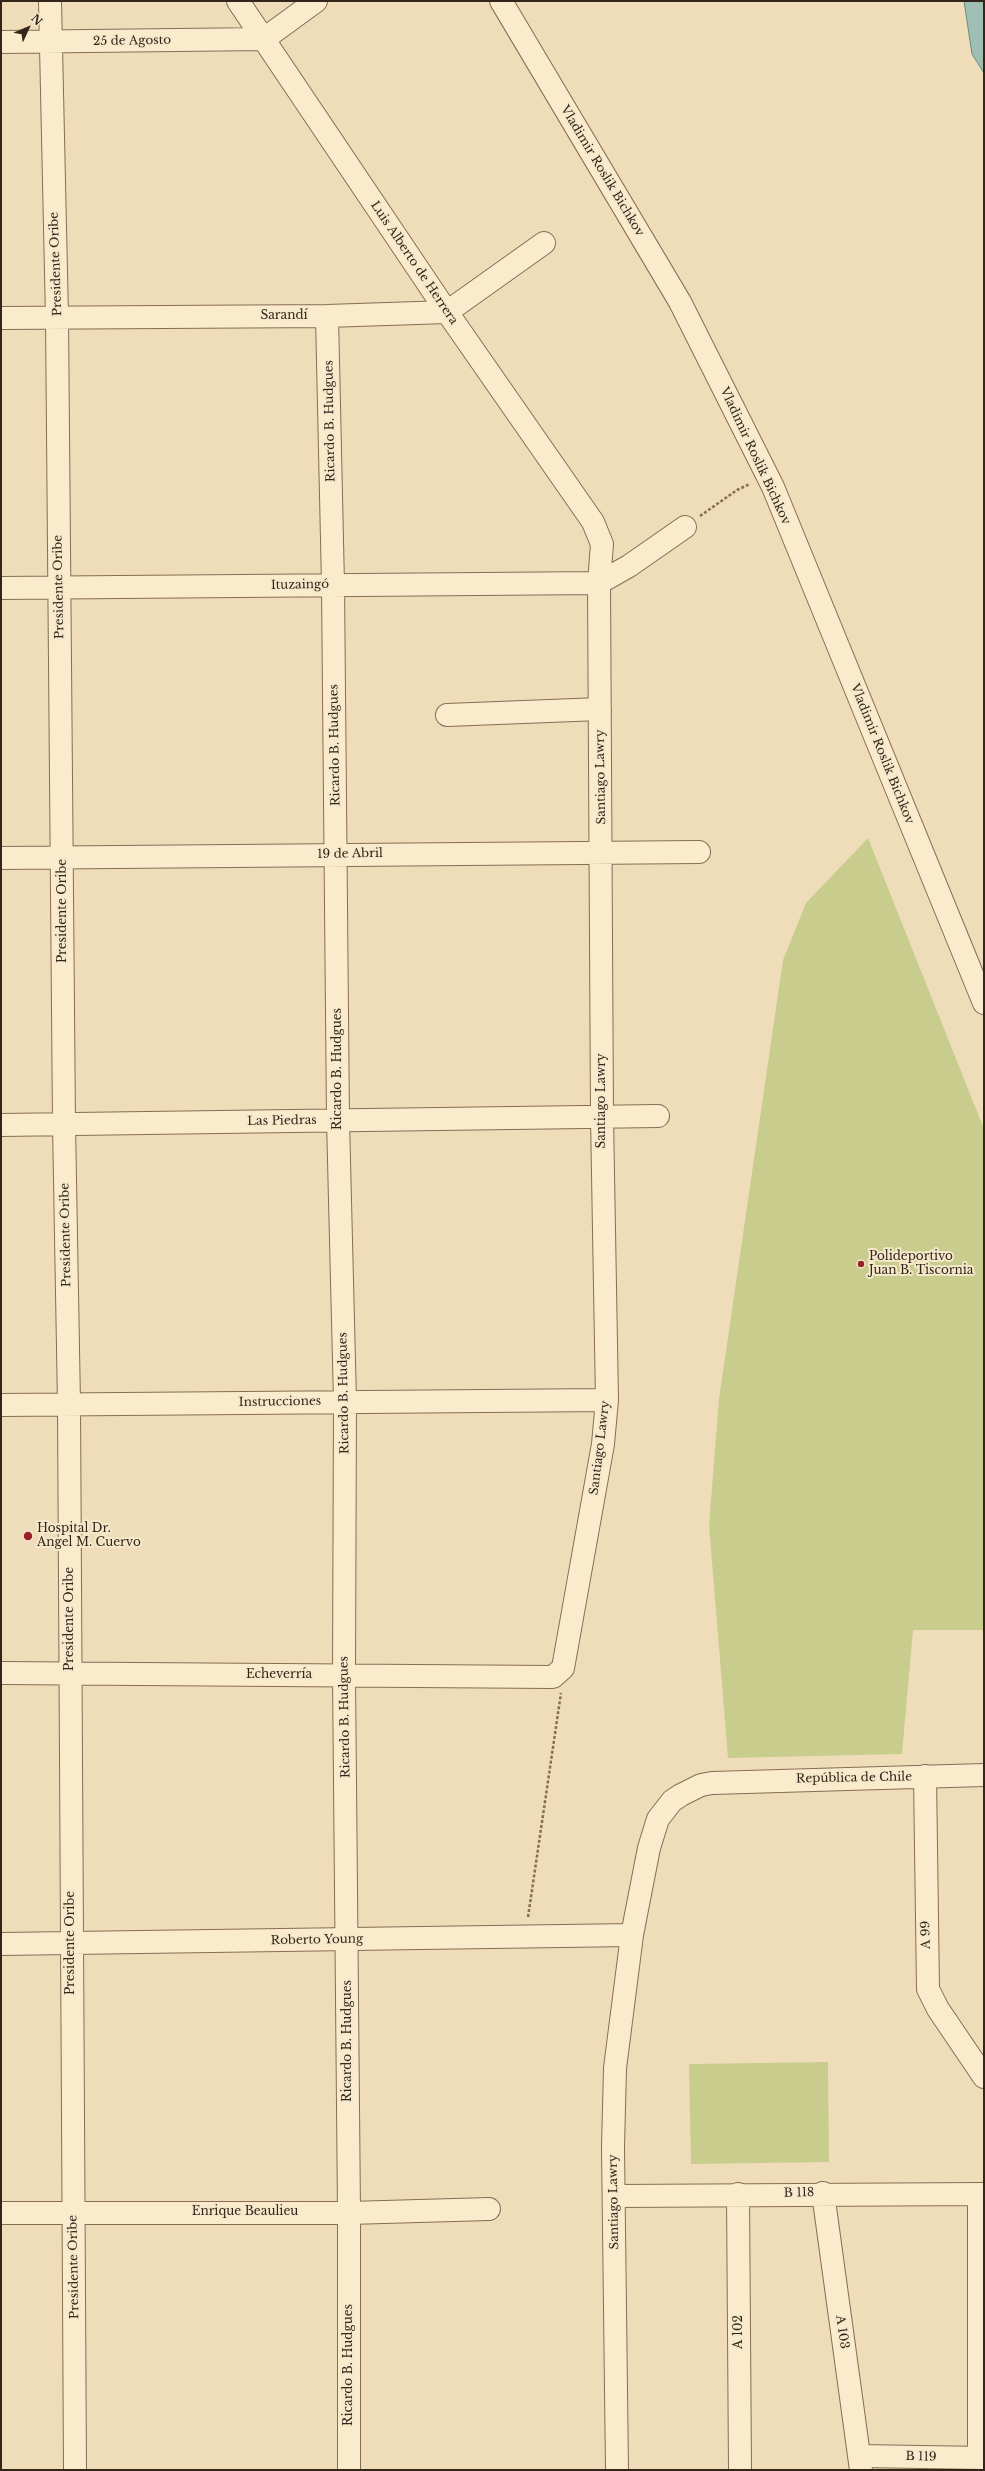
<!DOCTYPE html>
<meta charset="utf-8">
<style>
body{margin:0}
#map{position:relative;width:985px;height:2471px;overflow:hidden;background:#efddba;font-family:"Libre Baskerville",serif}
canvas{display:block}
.frame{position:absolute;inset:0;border:2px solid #34251a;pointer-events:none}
.north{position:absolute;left:8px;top:8px;width:40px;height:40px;-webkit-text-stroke:3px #f6e8ca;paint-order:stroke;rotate:46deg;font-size:11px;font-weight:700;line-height:16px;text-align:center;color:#34251a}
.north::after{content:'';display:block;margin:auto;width:14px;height:18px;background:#34251a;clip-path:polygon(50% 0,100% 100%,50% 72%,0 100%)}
</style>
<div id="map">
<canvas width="985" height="2471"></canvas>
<div class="frame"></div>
<div class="north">N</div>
</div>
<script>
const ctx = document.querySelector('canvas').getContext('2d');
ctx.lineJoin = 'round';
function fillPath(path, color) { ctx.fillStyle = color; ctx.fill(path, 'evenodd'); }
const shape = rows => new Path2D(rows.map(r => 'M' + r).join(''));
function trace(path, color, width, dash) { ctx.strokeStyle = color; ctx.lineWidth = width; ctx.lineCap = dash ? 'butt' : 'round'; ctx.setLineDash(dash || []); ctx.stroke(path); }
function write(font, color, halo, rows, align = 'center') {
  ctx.font = font + ' "Libre Baskerville",serif'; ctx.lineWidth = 4; ctx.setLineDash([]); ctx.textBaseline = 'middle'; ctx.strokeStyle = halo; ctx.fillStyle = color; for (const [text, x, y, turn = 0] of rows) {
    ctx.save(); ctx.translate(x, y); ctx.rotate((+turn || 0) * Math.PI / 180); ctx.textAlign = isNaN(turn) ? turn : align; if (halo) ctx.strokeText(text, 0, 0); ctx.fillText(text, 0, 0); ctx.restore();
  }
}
const green = shape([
 [868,838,984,1129,984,1630,913,1630,902,1754,728,1758,709,1525,719,1399,783,960,806,903],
 [828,2062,829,2162,691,2164,689,2064]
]);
const water = shape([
 [964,1,984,1,984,73,972,54,964,1]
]);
const path = shape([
 [700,516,737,490,750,484],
 [528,1917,561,1693]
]);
const minor = shape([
 [50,1,57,317,64,1124,69,1404,75,2470],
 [501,1,680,302,773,487,984,1003],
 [1,42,264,39,316,1],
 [327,316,333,585,338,1120,345,1401,344,1675,349,2213,349,2470],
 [1,318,327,316,447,312,544,243],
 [1,588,599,583,629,566,685,527],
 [447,715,600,709],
 [1,858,699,852],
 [1,1125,658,1116],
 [1,1405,607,1400],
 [1,1673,553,1677,563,1668,603,1444,607,1400,602,1117,599,583,602,544,593,522,447,312,238,1],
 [925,1776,928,1989,938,2009,984,2077],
 [1,1944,632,1935],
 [823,2193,861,2470],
 [738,2194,740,2470],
 [614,2196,984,2194],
 [1,2213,349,2213,489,2209],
 [859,2456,984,2458],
 [979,2458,979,2194],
 [617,2470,613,2147,615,2068,632,1935,649,1848,658,1819,672,1801,681,1795,701,1785,712,1783,984,1775]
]);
const markers = [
 [861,1264,4,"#972227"],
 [28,1536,5,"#972227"]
];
const streetNames = [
 ["25 de Agosto",132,41,-1],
 ["Vladimir Roslik Bichkov",602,171,59],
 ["Luis Alberto de Herrera",414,263,56],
 ["Presidente Oribe",56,264,-92],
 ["Sarandí",284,316],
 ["Ricardo B. Hudgues",330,421,-91],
 ["Vladimir Roslik Bichkov",755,456,65],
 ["Ituzaingó",300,585,-1],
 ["Presidente Oribe",59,587,-91],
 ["Ricardo B. Hudgues",335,745,-91],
 ["Vladimir Roslik Bichkov",882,754,68],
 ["Santiago Lawry",601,777,-91],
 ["19 de Abril",350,854,-1],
 ["Presidente Oribe",63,911,-90],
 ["Ricardo B. Hudgues",338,1069,-90],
 ["Santiago Lawry",602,1101,-90],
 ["Las Piedras",282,1121,-1],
 ["Presidente Oribe",66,1235,-91],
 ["Ricardo B. Hudgues",344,1393,-91],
 ["Instrucciones",280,1402,-1],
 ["Santiago Lawry",600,1448,-83],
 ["Presidente Oribe",70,1619,-90],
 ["Echeverría",279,1675],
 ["Ricardo B. Hudgues",345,1717,-91],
 ["República de Chile",854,1778,-1],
 ["A 99",926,1935,-91],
 ["Roberto Young",317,1940,-1],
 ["Presidente Oribe",71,1943,-90],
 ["Ricardo B. Hudgues",348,2041,-90],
 ["B 118",799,2193,-1],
 ["Santiago Lawry",614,2202,-91],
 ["Enrique Beaulieu",245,2212],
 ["Presidente Oribe",74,2267,-91],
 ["A 102",739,2332,-90],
 ["A 103",842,2332,82],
 ["Ricardo B. Hudgues",349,2365,-90],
 ["B 119",921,2457,1]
];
const poiNames = [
 ["Polideportivo",869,1257],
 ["Juan B. Tiscornia",869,1271],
 ["Hospital Dr.",37,1529],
 ["Angel M. Cuervo",37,1543]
];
fillPath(green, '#c8cd8e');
fillPath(water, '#9fbfb4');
trace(water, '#668d81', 1);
trace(minor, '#866d54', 24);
trace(path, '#866d54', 2.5, [3, 2]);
trace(minor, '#faebcd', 22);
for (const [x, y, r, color] of markers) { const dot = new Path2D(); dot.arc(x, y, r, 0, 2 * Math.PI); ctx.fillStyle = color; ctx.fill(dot); trace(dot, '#f6e8ca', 1.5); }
write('12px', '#34251a', '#f6e8ca', streetNames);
write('12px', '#34251a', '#f6e8ca', poiNames, 'left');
</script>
